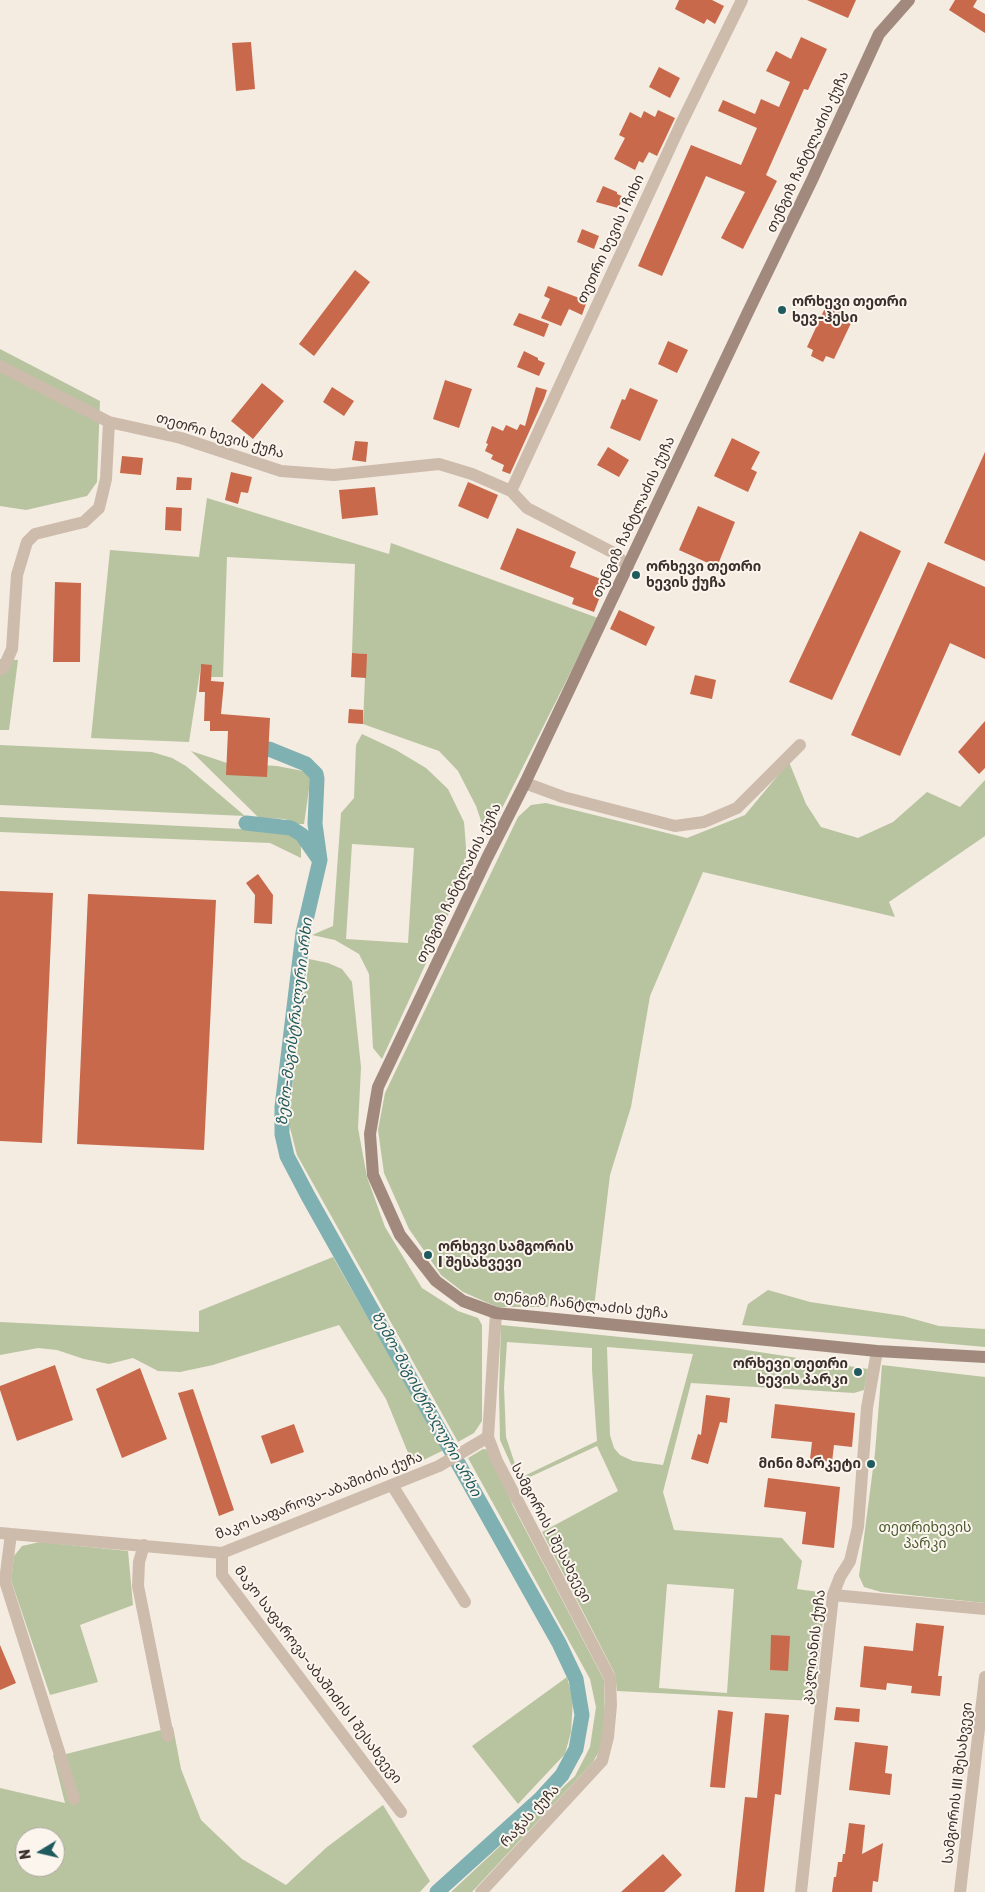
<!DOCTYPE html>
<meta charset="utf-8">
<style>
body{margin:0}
#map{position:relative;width:985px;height:1892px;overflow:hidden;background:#f4ebe1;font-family:Rubik,sans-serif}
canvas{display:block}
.north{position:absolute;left:15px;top:1827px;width:50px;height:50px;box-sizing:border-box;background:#fbf5ee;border:1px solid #aea6a0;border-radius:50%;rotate:261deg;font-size:14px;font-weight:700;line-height:20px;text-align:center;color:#3b302b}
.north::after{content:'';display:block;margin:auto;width:18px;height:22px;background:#1f5a5e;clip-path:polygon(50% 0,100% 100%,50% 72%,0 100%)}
</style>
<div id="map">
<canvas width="985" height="1892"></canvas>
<div class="north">N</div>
</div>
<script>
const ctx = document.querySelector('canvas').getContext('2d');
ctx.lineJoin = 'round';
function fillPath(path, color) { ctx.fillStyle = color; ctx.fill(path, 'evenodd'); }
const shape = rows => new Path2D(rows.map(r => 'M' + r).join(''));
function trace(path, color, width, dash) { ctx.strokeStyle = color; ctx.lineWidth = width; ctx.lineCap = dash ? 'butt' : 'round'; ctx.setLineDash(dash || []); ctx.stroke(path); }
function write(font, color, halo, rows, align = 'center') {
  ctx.font = font + ' Rubik,"Noto Sans Georgian",sans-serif'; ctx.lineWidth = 4; ctx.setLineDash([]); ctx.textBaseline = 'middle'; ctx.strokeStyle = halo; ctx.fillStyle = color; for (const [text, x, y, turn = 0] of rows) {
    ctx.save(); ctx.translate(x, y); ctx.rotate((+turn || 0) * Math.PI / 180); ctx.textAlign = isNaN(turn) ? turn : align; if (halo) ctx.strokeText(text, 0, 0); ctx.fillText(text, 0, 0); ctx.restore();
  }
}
const green = shape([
 [0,349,100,401,97,482,87,496,26,510,0,506],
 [207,498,389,554,391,543,598,618,487,838,476,806,458,771,439,751,363,724,366,654,352,653,355,564,227,557,223,677,211,677,212,665,201,665,189,742,91,738,110,550,199,557],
 [0,659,18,660,9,730,0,730],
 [362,734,396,750,426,768,448,789,464,822,466,847,466,876,382,1059,373,1048,369,974,359,954,335,940,312,935,333,926,341,813,354,798,356,745],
 [352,844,414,848,408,943,346,939],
 [0,745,152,752,172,758,186,766,245,816,0,805],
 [191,751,227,763,277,766,303,771,309,774,310,782,304,824,295,824,285,819,259,818],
 [789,762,806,804,821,827,858,838,893,822,927,792,960,807,985,780,985,836,889,902,895,917,703,872,650,996,631,1107,610,1175,594,1307,497,1307,463,1292,441,1275,409,1229,384,1173,378,1130,385,1093,518,817,531,805,546,803,687,838,745,815],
 [0,817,262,830,289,833,301,844,301,858,270,843,0,832],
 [309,959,328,963,342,969,352,982,361,1067,358,1128,367,1177,385,1227,422,1288,458,1311,478,1318,482,1325,482,1421,474,1433,458,1442,297,1155,288,1120],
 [333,1257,444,1450,413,1465,386,1399,339,1325,213,1365,180,1372,158,1371,133,1358,109,1364,84,1359,57,1350,38,1348,0,1355,0,1322,199,1332,199,1311],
 [768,1290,810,1302,903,1316,939,1326,985,1329,985,1347,742,1325,748,1304],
 [501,1325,740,1349,868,1369,864,1390,854,1393,691,1383,663,1492,674,1530,782,1538,802,1561,797,1589,826,1593,814,1701,617,1691,615,1674,542,1532,618,1491,597,1446,519,1482,500,1440,499,1392],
 [507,1342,592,1348,592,1370,597,1441,522,1477,516,1467,506,1437,504,1387],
 [607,1347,693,1354,663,1465,633,1461,620,1455,614,1448,610,1435],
 [667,1584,734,1589,727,1693,659,1688],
 [882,1365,985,1377,985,1603,881,1592,864,1587,859,1576,875,1453],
 [483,1449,490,1450,513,1506,604,1680,605,1716,601,1748,593,1762,472,1892,451,1892,575,1776,590,1747,596,1707,590,1679,468,1458],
 [40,1542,128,1551,133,1605,80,1625,98,1682,50,1695,11,1580,14,1556,22,1546],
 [567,1677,573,1700,571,1732,565,1754,518,1804,472,1746],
 [173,1727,181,1769,201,1820,242,1859,286,1885,327,1847,383,1805,430,1881,420,1892,0,1892,0,1788,65,1803,53,1755,66,1754],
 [25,1837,55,1837,55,1867,25,1867]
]);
const canal = shape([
 [269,749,306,764,316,774,317,779,315,824,320,860,303,933,282,1107,282,1134,287,1156,308,1196,559,1643,576,1679,582,1715,576,1749,562,1775,540,1799,437,1892],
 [246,823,291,828,302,835,318,858]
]);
const building = shape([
 [679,0,712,0,724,6,715,24,707,19,704,24,675,9],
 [807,0,856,0,848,18],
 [955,0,977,0,973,7,985,14,985,33,949,10],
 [801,37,827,49,808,90,804,89,766,175,777,181,743,249,721,238,745,192,706,176,662,276,638,266,691,145,741,165,757,128,718,111,723,100,755,114,761,99,779,107,790,82,766,71,776,51,791,59],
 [251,42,255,89,236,91,232,43],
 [659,67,680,78,670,98,649,87],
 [658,110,675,118,657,156,649,152,643,163,639,161,635,170,614,159,625,138,619,135,630,112,641,118,644,111,655,117],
 [603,186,617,192,617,194,624,197,618,208,596,202],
 [582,229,599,236,594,249,577,242],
 [355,270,370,282,314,356,299,344],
 [548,286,587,301,582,315,569,309,561,326,541,318,550,299,544,296],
 [834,307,847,313,845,318,852,321,834,359,826,356,823,362,811,356,813,350,807,347,825,308,832,312],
 [519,313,549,324,544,337,513,325],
 [668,341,688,350,677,373,658,364],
 [524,351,538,358,538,360,545,363,539,376,517,367],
 [445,380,472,389,459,428,433,419],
 [262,383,284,401,253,439,231,421],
 [332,387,354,401,344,416,323,402],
 [536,387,547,390,544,399,510,474,502,471,504,465,491,459,493,455,485,451,488,444,486,443,492,426,503,431,506,425,517,430,520,424,525,426],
 [630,388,658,400,640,441,610,428,622,399,625,400],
 [732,438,760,452,751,469,757,472,748,492,714,476],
 [355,441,368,442,366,462,352,460],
 [608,447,629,460,619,477,597,465],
 [985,452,985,561,944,543],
 [122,456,143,458,141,475,120,473],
 [231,472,252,477,248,493,241,492,238,504,225,500],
 [177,477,192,478,191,490,176,490],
 [468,482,498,495,488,519,458,506],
 [375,487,378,515,342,519,339,490],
 [698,506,735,522,717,567,679,550],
 [166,507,182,508,181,531,165,530],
 [517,528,576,552,570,567,606,581,594,612,572,604,574,598,500,569],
 [860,531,901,551,832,700,789,682],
 [928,562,985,587,985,659,950,643,900,756,851,735],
 [55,582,81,583,80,662,53,662],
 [619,610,655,627,646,646,610,629],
 [352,653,367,654,366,678,351,677],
 [201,664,212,665,211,681,224,682,221,714,270,718,267,777,226,775,228,731,210,731,210,721,204,721,205,692,199,692],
 [695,675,716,680,712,699,690,694],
 [349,709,363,710,363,724,348,723],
 [985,721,985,768,979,774,958,752],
 [258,874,273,895,272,924,254,923,255,895,246,883],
 [0,891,53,893,42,1143,0,1141],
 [88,894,216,900,204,1150,77,1144],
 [55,1365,73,1420,17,1441,0,1390,0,1386],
 [140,1368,167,1439,122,1458,96,1389],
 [193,1389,234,1510,219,1516,178,1393],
 [706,1395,730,1398,727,1423,720,1422,708,1464,691,1459,698,1434,701,1435],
 [775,1404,855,1413,852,1447,834,1445,832,1462,810,1459,812,1442,771,1438],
 [294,1424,304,1452,271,1464,261,1436],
 [768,1478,840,1487,834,1548,802,1544,806,1512,764,1507],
 [916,1623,944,1626,938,1676,942,1676,940,1696,911,1693,912,1686,887,1683,886,1690,860,1687,864,1646,913,1651],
 [771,1635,790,1636,788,1671,770,1670],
 [0,1645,16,1683,0,1690],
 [836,1707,860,1709,859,1722,834,1720],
 [718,1710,733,1712,725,1788,710,1787],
 [765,1713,789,1715,781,1795,775,1794,764,1892,735,1892,745,1797,757,1798],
 [855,1742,888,1746,885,1773,892,1774,890,1795,849,1790],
 [849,1823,865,1825,862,1854,883,1843,878,1882,873,1881,872,1892,832,1892,834,1877,836,1877,838,1862,842,1862,843,1854,845,1854],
 [663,1854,682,1875,664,1892,621,1892]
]);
const street = shape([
 [0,366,109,422,181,438,281,471,334,475,439,464,472,474,511,491,527,508,612,552,628,566],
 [511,491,681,124,742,0],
 [0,670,4,667,12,649,17,575,27,542,35,534,84,522,99,508,106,479,109,422],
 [525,783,563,797,675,826,704,822,737,808,800,745],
 [392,1485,465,1602],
 [0,1533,222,1553,439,1466,488,1437],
 [11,1534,5,1581,74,1799],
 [144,1545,139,1562,138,1586,168,1736],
 [222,1553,222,1575,401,1812],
 [833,1595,985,1609],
 [481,1892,602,1761,608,1737,611,1705,610,1678,497,1461,488,1437,496,1313],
 [801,1892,833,1595,840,1577,850,1561,858,1527,867,1408,877,1351],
 [960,1892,985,1677]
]);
const secondary = shape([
 [909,0,879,34,812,180,748,312,525,783,487,858,378,1087,370,1134,373,1175,400,1235,436,1281,463,1301,496,1313,877,1351,985,1357]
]);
const markers = [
 [782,310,5,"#1f5a5e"],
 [636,575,5,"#1f5a5e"],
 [428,1255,5,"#1f5a5e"],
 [858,1372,5,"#1f5a5e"],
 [871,1464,5,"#1f5a5e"]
];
const streetNames = [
 ["თენგიზ ჩანტლაძის ქუჩა",808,152,-65],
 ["თეთრი ხევის I ჩიხი",611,239,-65],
 ["თეთრი ხევის ქუჩა",220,436,16],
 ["თენგიზ ჩანტლაძის ქუჩა",634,517,-65],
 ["თენგიზ ჩანტლაძის ქუჩა",459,883,-64],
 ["თენგიზ ჩანტლაძის ქუჩა",581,1305,6],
 ["მაკო საფაროვა-აბაშიძის ქუჩა",319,1496,-21],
 ["სამგორის I შესახვევი",551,1533,62],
 ["კაკლიანის ქუჩა",814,1647,-83],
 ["მაკო საფაროვა-აბაშიძის I შესახვევი",318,1675,53],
 ["სამგორის III შესახვევი",958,1783,-83],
 ["რაჭას ქუჩა",530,1816,-47]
];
const poiNames = [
 ["ორხევი თეთრი",792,302],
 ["ხევ-ჰესი",792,318],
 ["ორხევი თეთრი",646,567],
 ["ხევის ქუჩა",646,583],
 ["ორხევი სამგორის",438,1247],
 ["I შესახვევი",438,1263],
 ["ორხევი თეთრი",848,1364,"right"],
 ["ხევის პარკი",848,1380,"right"],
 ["მინი მარკეტი",861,1464,"right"]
];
const parkNames = [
 ["თეთრიხევის",925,1528],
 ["პარკი",925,1544]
];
const waterNames = [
 ["ზემო-მაგისტრალური არხი",295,1022,-83],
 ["ზემო-მაგისტრალური არხი",426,1404,61]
];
fillPath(green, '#b8c4a0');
trace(canal, '#7fb0b2', 15);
fillPath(building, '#c8694b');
trace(street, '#cdbbac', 12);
trace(secondary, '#a18a7d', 12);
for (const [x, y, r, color] of markers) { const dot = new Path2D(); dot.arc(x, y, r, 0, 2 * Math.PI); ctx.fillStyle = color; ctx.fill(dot); trace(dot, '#fbf5ee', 2); }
write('14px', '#3b302b', '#fbf5ee', streetNames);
write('bold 14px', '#3b302b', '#fbf5ee', poiNames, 'left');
write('14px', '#4a5a2e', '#fbf5ee', parkNames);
write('italic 15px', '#1f5a5e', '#fbf5ee', waterNames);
</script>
